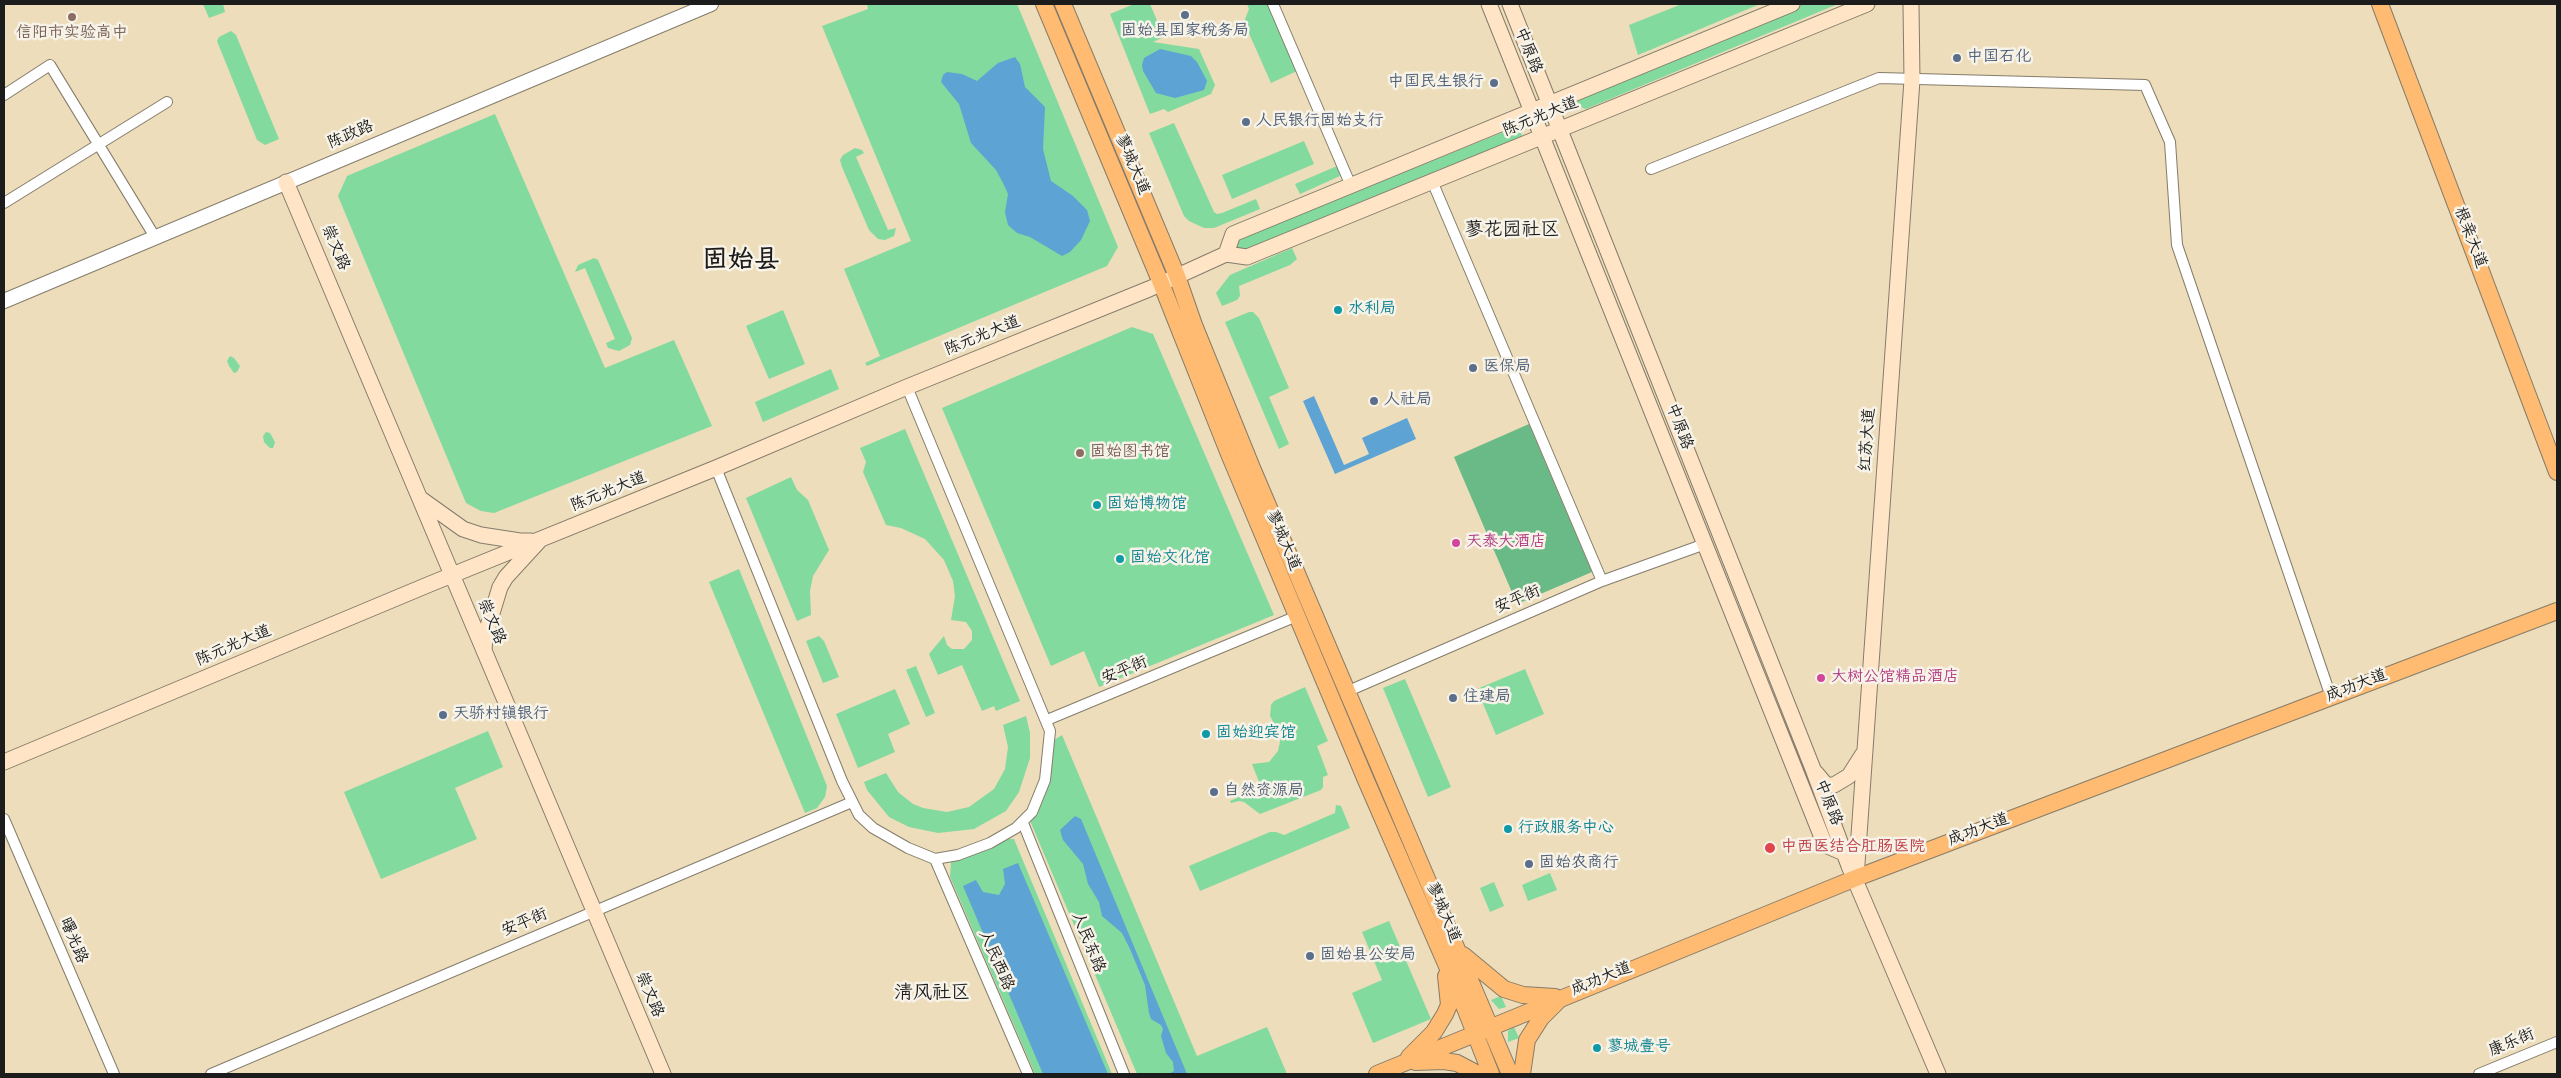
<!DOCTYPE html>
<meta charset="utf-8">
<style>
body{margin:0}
#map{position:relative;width:2561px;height:1078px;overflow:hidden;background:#edddba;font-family:Kalam,sans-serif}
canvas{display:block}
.frame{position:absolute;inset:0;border:5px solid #1c1c1c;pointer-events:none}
</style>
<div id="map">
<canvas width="2561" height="1078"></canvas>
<div class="frame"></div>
</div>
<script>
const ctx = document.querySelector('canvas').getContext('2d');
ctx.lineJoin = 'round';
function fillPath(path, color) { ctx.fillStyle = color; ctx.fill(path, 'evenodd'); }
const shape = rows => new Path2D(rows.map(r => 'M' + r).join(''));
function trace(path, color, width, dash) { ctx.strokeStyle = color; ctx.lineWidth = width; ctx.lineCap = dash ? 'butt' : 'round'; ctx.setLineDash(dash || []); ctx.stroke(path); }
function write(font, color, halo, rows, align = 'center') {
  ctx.font = font + ' Kalam,"LXGW WenKai TC",sans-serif'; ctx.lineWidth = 5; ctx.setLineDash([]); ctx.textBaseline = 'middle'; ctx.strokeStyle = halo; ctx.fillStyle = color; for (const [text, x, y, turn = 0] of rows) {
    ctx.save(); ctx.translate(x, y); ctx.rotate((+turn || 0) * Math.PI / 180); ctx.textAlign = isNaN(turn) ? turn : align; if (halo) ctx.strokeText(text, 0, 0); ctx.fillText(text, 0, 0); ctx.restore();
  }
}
const green = shape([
 [203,4,223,4,225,12,209,18],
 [867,4,1017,4,1118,247,1107,266,867,366,865,363,880,356,844,269,911,241,822,26,868,9],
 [1134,4,1150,4,1164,37,1153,42,1199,49,1215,85,1211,94,1168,112,1164,109,1150,114,1110,14],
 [1247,4,1269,4,1297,71,1271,83,1244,22,1249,9],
 [1682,4,1760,4,1638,55,1629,25],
 [1798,4,1838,4,1586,109,1578,106,1577,98],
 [231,31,236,35,279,139,265,145,257,140,217,41,219,37],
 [495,114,605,368,674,340,712,426,494,513,481,511,466,503,338,196,347,176],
 [1174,123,1214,212,1217,214,1222,213,1256,199,1260,209,1214,228,1204,228,1189,221,1184,216,1149,133],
 [1516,127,1521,130,1522,137,1247,251,1237,249,1236,245,1241,238],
 [1304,141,1314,164,1232,199,1222,175],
 [855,148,862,150,864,153,856,157,888,230,896,228,894,236,885,240,878,239,869,230,842,167,840,160,843,155],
 [1337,166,1340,176,1300,194,1295,184],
 [1292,248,1297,259,1290,265,1239,286,1240,296,1237,300,1222,306,1216,293,1230,275],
 [594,258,598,260,632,338,630,345,619,351,608,348,606,343,615,339,585,268,575,272,578,265],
 [783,310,805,364,769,379,746,326],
 [1249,312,1253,312,1259,318,1289,388,1269,397,1289,444,1279,449,1225,322],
 [1132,327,1153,334,1274,615,1099,687,1084,651,1051,666,942,408],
 [230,356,234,358,240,366,237,372,234,373,229,366,227,361],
 [831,369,839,389,763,422,755,402],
 [905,429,1020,701,996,711,994,706,982,711,962,665,938,675,929,654,944,636,947,645,952,649,964,649,972,640,972,631,966,622,951,620,955,596,953,581,944,560,925,539,901,528,886,525,863,472,866,462,860,448],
 [266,432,270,433,275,442,273,448,270,448,264,442,263,436],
 [791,477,797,490,808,500,829,550,813,576,810,591,811,615,797,621,746,498],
 [739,569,827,786,825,797,817,808,805,813,709,582],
 [819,636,824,641,839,677,823,683,806,641],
 [916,666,935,713,926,717,906,670],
 [1525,669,1544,714,1496,735,1477,689],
 [1405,679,1451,787,1428,797,1383,688],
 [1305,687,1328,741,1317,746,1328,775,1323,777,1323,787,1321,790,1260,814,1244,802,1239,801,1231,803,1230,801,1241,796,1243,799,1254,794,1253,791,1261,787,1252,764,1269,762,1278,751,1281,737,1270,716,1271,705,1274,701],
 [895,689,910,724,888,734,895,752,858,768,836,714],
 [1026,716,1030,733,1030,758,1019,792,1006,811,974,829,938,833,909,827,889,817,867,790,864,782,886,773,898,792,913,804,923,808,947,812,969,807,994,789,1005,769,1008,747,1003,725],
 [488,731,503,767,455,788,477,839,381,879,344,792],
 [1062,735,1197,1056,1267,1027,1287,1074,1137,1074,1028,816,1032,812,1051,742],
 [1336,805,1341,806,1350,828,1200,891,1189,866,1270,832,1276,832,1284,835,1335,813],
 [1009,839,1014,839,1016,844,1112,1074,1035,1074,950,877,951,862],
 [1550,873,1557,890,1528,901,1522,885],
 [1494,882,1504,906,1490,912,1480,888],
 [1389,921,1431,1019,1373,1043,1352,993,1382,980,1362,932],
 [1501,996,1506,1007,1499,1009,1491,1000],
 [1514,1027,1519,1038,1508,1042,1508,1031]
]);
const forest = shape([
 [1529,424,1592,572,1517,604,1454,457]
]);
const water = shape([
 [1160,49,1191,56,1197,62,1207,81,1204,90,1175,98,1156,93,1143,71,1142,65,1144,58],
 [1015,57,1020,64,1025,87,1045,107,1043,149,1051,181,1073,196,1087,210,1090,221,1081,240,1070,252,1062,256,1030,237,1017,233,1008,225,1005,212,1008,194,1003,183,996,170,971,143,959,104,941,82,943,75,947,72,962,74,977,81,998,63],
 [1314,396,1344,465,1369,454,1362,438,1407,418,1416,439,1335,474,1303,401],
 [1075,816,1081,819,1187,1074,1169,1074,1174,1071,1173,1062,1166,1053,1161,1036,1163,1029,1161,1025,1151,1019,1149,1013,1145,985,1130,949,1122,933,1102,916,1099,902,1088,884,1083,864,1063,840,1060,830],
 [1018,863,1108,1074,1043,1074,963,886,976,880,983,892,999,895,1005,884,1003,869]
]);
const minor = shape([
 [1273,4,1351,186],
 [4,95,50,65,155,237],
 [1651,169,1879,78,2145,85,2170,142,2177,245,2331,697],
 [1432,181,1602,581],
 [4,203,167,102],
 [716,468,842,781,859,815,873,828,908,848,935,859,958,855,990,843,1016,828,1032,812,1045,780,1050,731,907,387],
 [1346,692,1602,581,1705,544],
 [1047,720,1297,616],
 [4,819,114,1074],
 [1023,823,1124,1074],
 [935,859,1028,1074],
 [211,1074,852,802],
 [2479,1074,2557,1042]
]);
const tertiary = shape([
 [4,301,711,4]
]);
const secondary = shape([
 [1489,4,1825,845,1844,853],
 [1510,4,1813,769,1849,866,1938,1074],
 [286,182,663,1074],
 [1226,254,1233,234,1792,4],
 [421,499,463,529,481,535,520,541,531,541],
 [484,651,485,636,500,587,506,577,539,541],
 [4,762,430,584,716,468,907,387,1149,289,1226,254,1247,257,1867,4],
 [1816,773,1826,785,1834,785,1849,776,1863,754],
 [1856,878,1912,80,1911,4]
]);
const primary = shape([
 [1044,4,1161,283,1229,454,1365,778,1463,1003,1491,1074],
 [1063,4,1177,276,1194,325,1252,468,1510,1074],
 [2380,4,2557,472],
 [1463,955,1504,989,1523,995,1555,997],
 [1409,1057,1434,1032,1445,1014,1449,1005,1446,976],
 [1415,1062,1444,1061,1457,1063,1478,1074],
 [1377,1074,1856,878,2557,611],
 [1522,1074,1527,1040,1541,1018,1558,1001]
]);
const markers = [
 [1185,15,5,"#5c6f8a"],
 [72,17,5,"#8d6e63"],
 [1957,58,5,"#5c6f8a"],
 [1494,83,5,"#5c6f8a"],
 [1246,122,5,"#5c6f8a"],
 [1338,310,5,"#0f9aa8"],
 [1473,368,5,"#5c6f8a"],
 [1374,401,5,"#5c6f8a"],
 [1080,453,5,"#8d6e63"],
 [1097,505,5,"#0f9aa8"],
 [1456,543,5,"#d1479c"],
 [1120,559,5,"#0f9aa8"],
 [1821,678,5,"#d1479c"],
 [1453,698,5,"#5c6f8a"],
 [443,715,5,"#5c6f8a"],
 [1206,734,5,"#0f9aa8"],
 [1214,792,5,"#5c6f8a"],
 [1508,829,5,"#0f9aa8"],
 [1770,848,6,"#e0444e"],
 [1529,864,5,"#5c6f8a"],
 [1310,956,5,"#5c6f8a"],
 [1597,1048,5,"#0f9aa8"]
];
const serviceNames = [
 ["固始县国家税务局",1185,32,"center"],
 ["中国石化",1967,58],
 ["中国民生银行",1484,83,"right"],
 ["人民银行固始支行",1256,122],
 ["医保局",1483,368],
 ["人社局",1384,401],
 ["住建局",1463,698],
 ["天骄村镇银行",453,715],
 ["自然资源局",1224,792],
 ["固始农商行",1539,864],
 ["固始县公安局",1320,956]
];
const educationNames = [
 ["信阳市实验高中",72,34],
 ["固始图书馆",1090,453,"left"]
];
const streetNames = [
 ["中原路",1527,51,68],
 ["陈元光大道",1541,118,-22],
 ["陈政路",351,136,-23],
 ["蓼城大道",1131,165,67],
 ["根亲大道",2469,238,69],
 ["崇文路",334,248,67],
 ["陈元光大道",983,337,-22],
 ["中原路",1678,427,69],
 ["红苏大道",1869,440,-86],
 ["陈元光大道",609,493,-22],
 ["蓼城大道",1282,541,67],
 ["安平街",1518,601,-23],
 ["崇文路",490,622,67],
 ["陈元光大道",234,647,-23],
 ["安平街",1125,672,-23],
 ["成功大道",2357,687,-21],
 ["中原路",1827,803,68],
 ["成功大道",1979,831,-21],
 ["蓼城大道",1442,913,67],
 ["安平街",525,924,-23],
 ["曙光路",72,941,67],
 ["人民东路",1087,943,68],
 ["人民西路",995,961,66],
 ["成功大道",1602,980,-22],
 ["崇文路",648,995,67],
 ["康乐街",2512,1044,-23]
];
const cultureNames = [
 ["水利局",1348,310],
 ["固始博物馆",1107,505],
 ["固始文化馆",1130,559],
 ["固始迎宾馆",1216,734],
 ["行政服务中心",1518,829],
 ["蓼城壹号",1607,1048]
];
const hotelNames = [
 ["天泰大酒店",1466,543],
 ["大树公馆精品酒店",1831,678]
];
const healthNames = [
 ["中西医结合肛肠医院",1781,848]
];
const quarterNames = [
 ["蓼花园社区",1512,232],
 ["清风社区",932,995]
];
const townNames = [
 ["固始县",741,263]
];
fillPath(green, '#82da9f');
fillPath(forest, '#69ba86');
fillPath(water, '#5da3d3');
trace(minor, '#847c6b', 12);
trace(tertiary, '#847c6b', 16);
trace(secondary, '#847c6b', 17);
trace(primary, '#847c6b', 18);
trace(minor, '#fff', 10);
trace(tertiary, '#fff', 14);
trace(secondary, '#ffe4c6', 15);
trace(primary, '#ffbb71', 16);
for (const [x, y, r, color] of markers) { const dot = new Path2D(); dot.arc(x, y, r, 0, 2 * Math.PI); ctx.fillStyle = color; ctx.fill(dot); trace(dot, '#f7f3e8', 2); }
write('16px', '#4e5e75', '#f7f3e8', serviceNames, 'left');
write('16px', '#785e54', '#f7f3e8', educationNames);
write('16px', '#1c1c1c', '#f7f3e8', streetNames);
write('16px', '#0d838f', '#f7f3e8', cultureNames, 'left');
write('16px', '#b23c85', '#f7f3e8', hotelNames, 'left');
write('16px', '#be3a42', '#f7f3e8', healthNames, 'left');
write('19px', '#1c1c1c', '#f7f3e8', quarterNames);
write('bold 26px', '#1c1c1c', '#f7f3e8', townNames);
</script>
